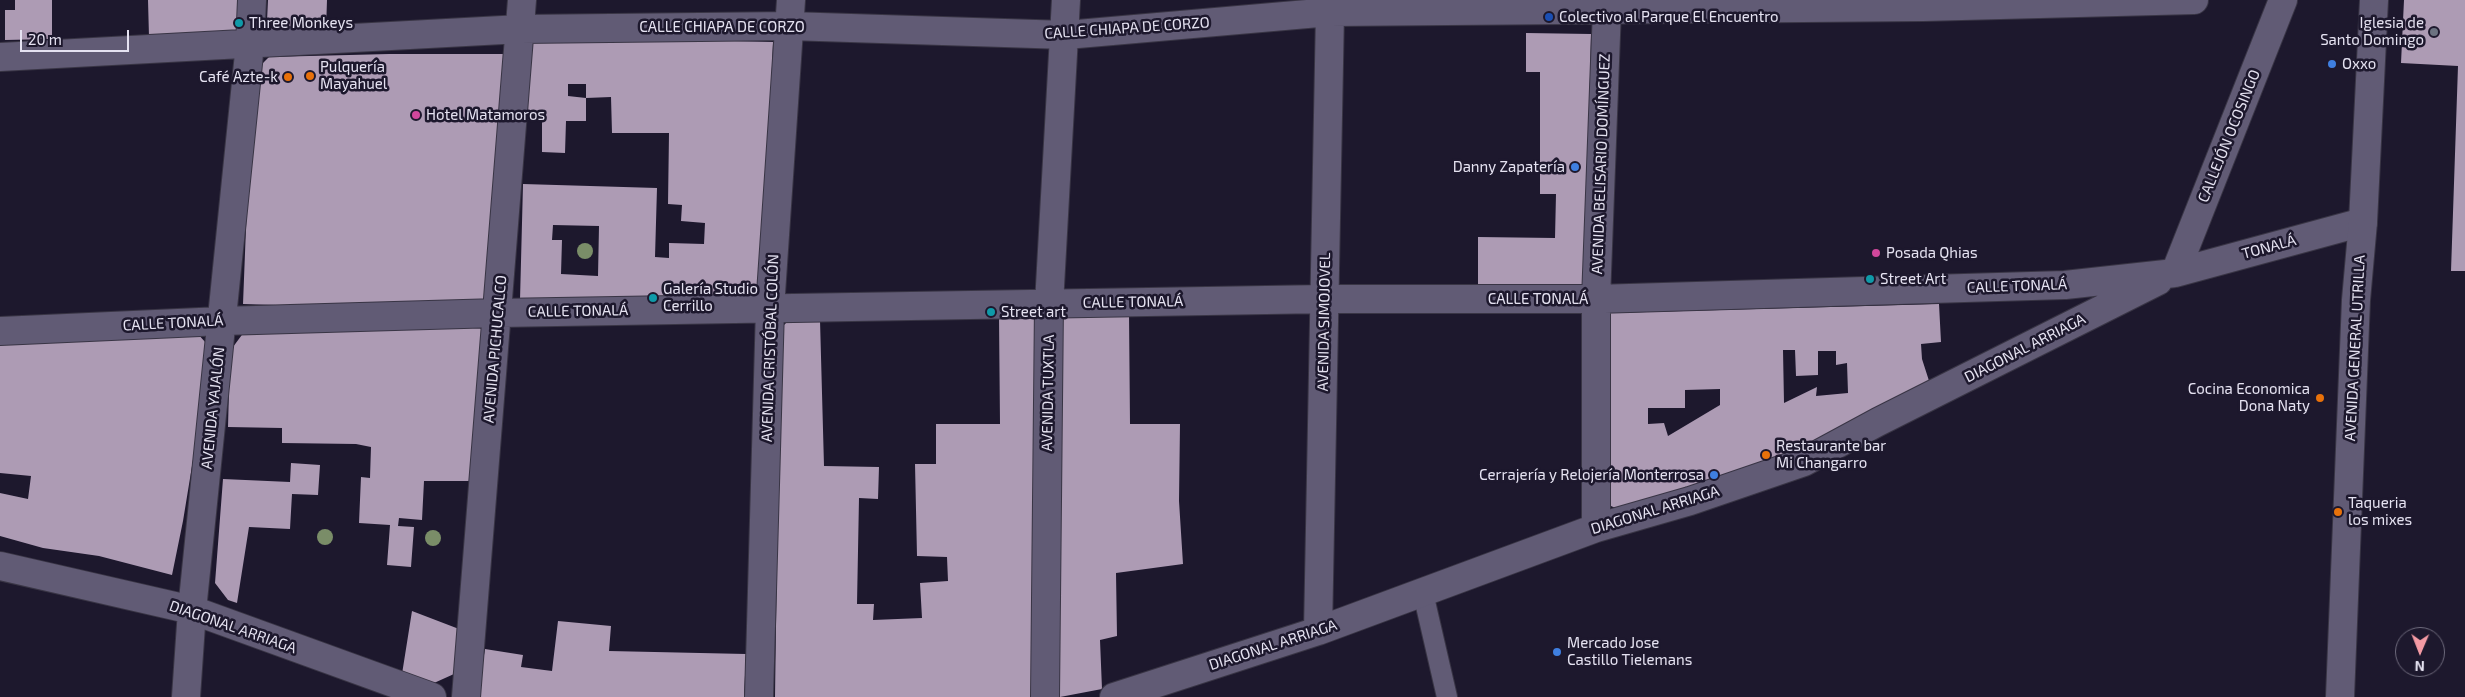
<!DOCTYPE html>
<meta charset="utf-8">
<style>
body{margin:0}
#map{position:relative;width:2465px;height:697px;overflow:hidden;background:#1d182d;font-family:"Exo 2",sans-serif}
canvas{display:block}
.north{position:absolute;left:2395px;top:627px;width:50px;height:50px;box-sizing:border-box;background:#1d182d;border:1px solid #6d697b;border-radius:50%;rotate:181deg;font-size:14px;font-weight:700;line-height:20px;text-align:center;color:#e5e2f1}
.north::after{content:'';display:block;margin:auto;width:18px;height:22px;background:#f49aa4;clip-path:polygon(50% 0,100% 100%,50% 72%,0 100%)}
.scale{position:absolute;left:20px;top:30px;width:109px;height:22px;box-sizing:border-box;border:2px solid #e5e2f1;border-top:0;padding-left:6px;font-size:15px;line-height:18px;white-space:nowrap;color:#e5e2f1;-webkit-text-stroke:4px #1d182d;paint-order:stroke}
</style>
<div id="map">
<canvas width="2465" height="697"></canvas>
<div class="north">N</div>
<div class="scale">20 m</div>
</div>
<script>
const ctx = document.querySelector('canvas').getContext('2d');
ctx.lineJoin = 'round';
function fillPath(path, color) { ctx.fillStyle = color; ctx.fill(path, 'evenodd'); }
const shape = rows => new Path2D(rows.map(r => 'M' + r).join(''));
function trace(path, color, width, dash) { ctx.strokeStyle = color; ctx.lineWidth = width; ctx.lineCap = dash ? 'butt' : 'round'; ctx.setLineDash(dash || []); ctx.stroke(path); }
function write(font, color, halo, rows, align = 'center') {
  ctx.font = font + ' "Exo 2",sans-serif'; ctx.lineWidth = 5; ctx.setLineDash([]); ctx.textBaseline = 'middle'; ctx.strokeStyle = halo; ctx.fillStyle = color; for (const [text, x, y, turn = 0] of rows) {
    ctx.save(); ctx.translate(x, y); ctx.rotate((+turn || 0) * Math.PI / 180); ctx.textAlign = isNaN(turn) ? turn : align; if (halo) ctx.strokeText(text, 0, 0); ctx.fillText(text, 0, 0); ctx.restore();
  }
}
const building = shape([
 [15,0,52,0,52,39,5,40,5,10,15,10],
 [148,0,238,0,239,36,149,37],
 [268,0,327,0,326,30,275,28,267,21],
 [2404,0,2465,0,2465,271,2451,271,2458,66,2401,63],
 [1526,33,1591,34,1585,291,1478,289,1478,237,1555,238,1556,194,1540,194,1540,72,1526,72],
 [696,40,773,42,762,307,520,300,523,184,657,188,655,257,669,258,669,243,704,244,705,223,681,221,682,205,668,204,669,133,612,133,611,97,586,98,586,84,568,84,568,96,586,98,586,121,566,121,565,153,542,152,542,120,525,120,527,42],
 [553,225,599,226,598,276,561,274,562,240,552,240],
 [389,54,510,54,496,302,376,308,243,304,252,74,269,57],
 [1939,304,1941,342,1921,344,1922,359,1931,387,1849,429,1782,455,1624,512,1611,506,1610,313],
 [1783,350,1795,350,1796,376,1818,375,1818,351,1836,351,1836,365,1847,363,1848,393,1816,396,1817,387,1784,403],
 [1720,389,1720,405,1668,436,1664,423,1648,424,1648,408,1685,408,1685,390],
 [1069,313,1129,313,1130,424,1180,424,1179,501,1183,564,1116,573,1117,636,1100,640,1102,689,1060,697,1057,649,1061,321],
 [999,317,1037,317,1036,697,775,697,780,329,789,320,820,320,824,466,879,467,878,499,859,498,857,604,874,604,873,620,922,618,920,583,948,581,947,557,917,556,915,464,936,464,936,424,1000,424],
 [247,328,480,328,490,335,478,481,424,481,422,520,399,518,398,526,414,527,411,567,387,565,390,525,359,523,361,477,370,478,371,447,356,444,282,443,282,428,228,427,230,351],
 [197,333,206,343,201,411,183,521,172,575,99,556,43,548,0,536,0,493,28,499,31,476,0,473,0,343],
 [291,463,320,465,318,495,292,494,290,529,249,527,237,603,228,600,215,583,223,479,290,482],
 [412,611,459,629,454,674,434,683,402,674],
 [558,621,611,626,609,651,746,654,744,697,477,697,485,649,523,655,521,667,552,671]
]);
const service = shape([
 [1423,593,1447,697]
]);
const minor = shape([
 [0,57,521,29,789,26,1066,35,1330,12,1923,7,2194,0],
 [2175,273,2283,0],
 [0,331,222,321,498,313,1325,299,1596,299,2065,285,2175,273,2363,222],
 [1596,528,1596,299,1607,9],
 [0,566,192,610,432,697],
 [1318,631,1330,12],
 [186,697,192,610,250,44,252,0],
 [466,697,522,0],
 [759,697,770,308,791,0],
 [1045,697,1049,304,1066,0],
 [1114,697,1318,631,1596,528,1690,501,1804,462,1878,422,2158,281]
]);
const tertiary = shape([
 [2340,697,2356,300,2363,222,2374,0]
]);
const trees = [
 [585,251],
 [325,537],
 [433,538]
];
const markers = [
 [1549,17,5,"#1a4fb4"],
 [239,23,5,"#0f9aa8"],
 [2434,32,5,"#6b7280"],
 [2332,64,5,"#3f7fe0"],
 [310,76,5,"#e8710a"],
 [288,77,5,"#e8710a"],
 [416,115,5,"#d1479c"],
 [1575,167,5,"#3f7fe0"],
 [1876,253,5,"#d1479c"],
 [1870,279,5,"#0f9aa8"],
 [653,298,5,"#0f9aa8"],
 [991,312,5,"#0f9aa8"],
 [2320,398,5,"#e8710a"],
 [1766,455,5,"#e8710a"],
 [1714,475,5,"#3f7fe0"],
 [2338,512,5,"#e8710a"],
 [1557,652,5,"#3f7fe0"]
];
const poiNames = [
 ["Colectivo al Parque El Encuentro",1559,17],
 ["Three Monkeys",249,23],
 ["Iglesia de",2424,23,"right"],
 ["Santo Domingo",2424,40,"right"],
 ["Oxxo",2342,64],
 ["Pulquería",320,67],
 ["Mayahuel",320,84],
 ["Café Azte-k",278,77,"right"],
 ["Hotel Matamoros",426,115],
 ["Danny Zapatería",1565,167,"right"],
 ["Posada Qhias",1886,253],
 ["Street Art",1880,279],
 ["Galería Studio",663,289],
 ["Cerrillo",663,306],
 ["Street art",1001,312],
 ["Cocina Economica",2310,389,"right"],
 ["Dona Naty",2310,406,"right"],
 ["Restaurante bar",1776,446],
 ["Mi Changarro",1776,463],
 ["Cerrajería y Relojería Monterrosa",1704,475,"right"],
 ["Taqueria",2348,503],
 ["los mixes",2348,520],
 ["Mercado Jose",1567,643],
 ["Castillo Tielemans",1567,660]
];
const streetNames = [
 ["CALLE CHIAPA DE CORZO",722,27],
 ["CALLE CHIAPA DE CORZO",1127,28,-4],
 ["CALLEJÓN OCOSINGO",2229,136,-68],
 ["AVENIDA BELISARIO DOMÍNGUEZ",1601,164,-88],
 ["TONALÁ",2269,247,-15],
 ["CALLE TONALÁ",2017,286,-2],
 ["CALLE TONALÁ",1538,299],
 ["CALLE TONALÁ",1133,302,-1],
 ["CALLE TONALÁ",578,311,-1],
 ["AVENIDA SIMOJOVEL",1324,322,-89],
 ["CALLE TONALÁ",173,323,-3],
 ["AVENIDA CRISTÓBAL COLÓN",770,348,-88],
 ["DIAGONAL ARRIAGA",2025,348,-27],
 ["AVENIDA GENERAL UTRILLA",2355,348,-87],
 ["AVENIDA PICHUCALCO",495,349,-85],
 ["AVENIDA TUXTLA",1048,393,-89],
 ["AVENIDA YAJALÓN",213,408,-84],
 ["DIAGONAL ARRIAGA",1655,510,-17],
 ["DIAGONAL ARRIAGA",233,627,19],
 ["DIAGONAL ARRIAGA",1273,645,-18]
];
fillPath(building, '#ad9bb4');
trace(service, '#393545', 22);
trace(minor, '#393545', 30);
trace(tertiary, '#393545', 30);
trace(service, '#615b75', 20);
trace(minor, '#615b75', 28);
trace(tertiary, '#615b75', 28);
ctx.fillStyle = '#7a8d68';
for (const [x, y] of trees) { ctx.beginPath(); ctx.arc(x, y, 8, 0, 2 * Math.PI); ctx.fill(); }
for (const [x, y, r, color] of markers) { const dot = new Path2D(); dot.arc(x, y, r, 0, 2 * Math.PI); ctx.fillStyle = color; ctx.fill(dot); trace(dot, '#1d182d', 2); }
write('15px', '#e5e2f1', '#1d182d', poiNames, 'left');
write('15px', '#e5e2f1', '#1d182d', streetNames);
</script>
